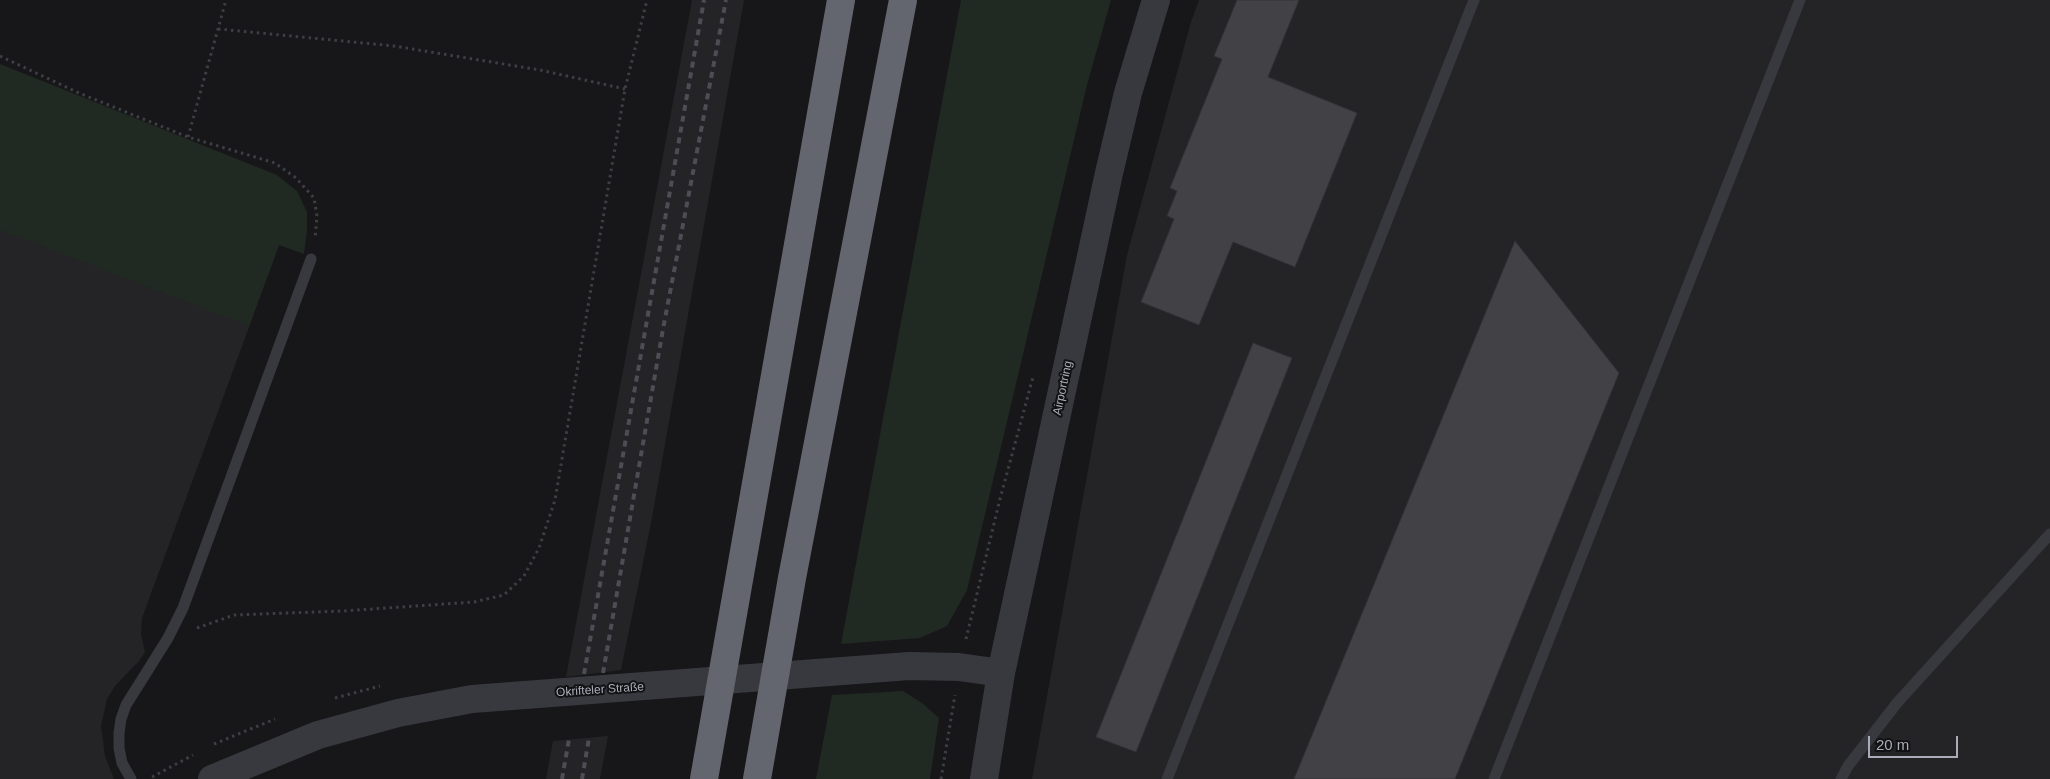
<!DOCTYPE html>
<meta charset="utf-8">
<style>
body{margin:0}
#map{position:relative;width:2050px;height:779px;overflow:hidden;background:#171719;font-family:Arial,sans-serif}
canvas{display:block}
.scale{position:absolute;left:1868px;top:736px;width:90px;height:22px;box-sizing:border-box;border:2px solid #aaadb9;border-top:0;padding-left:6px;font-size:15px;line-height:18px;white-space:nowrap;color:#aaadb9;-webkit-text-stroke:4px #121214;paint-order:stroke}
</style>
<div id="map">
<canvas width="2050" height="779"></canvas>
<div class="scale">20 m</div>
</div>
<script>
const ctx = document.querySelector('canvas').getContext('2d');
ctx.lineJoin = 'round';
function fillPath(path, color) { ctx.fillStyle = color; ctx.fill(path, 'evenodd'); }
const shape = rows => new Path2D(rows.map(r => 'M' + r).join(''));
function trace(path, color, width, dash) { ctx.strokeStyle = color; ctx.lineWidth = width; ctx.lineCap = dash ? 'butt' : 'round'; ctx.setLineDash(dash || []); ctx.stroke(path); }
function write(font, color, halo, rows, align = 'center') {
  ctx.font = font + ' Arial,sans-serif'; ctx.lineWidth = 4; ctx.setLineDash([]); ctx.textBaseline = 'middle'; ctx.strokeStyle = halo; ctx.fillStyle = color; for (const [text, x, y, turn = 0] of rows) {
    ctx.save(); ctx.translate(x, y); ctx.rotate((+turn || 0) * Math.PI / 180); ctx.textAlign = isNaN(turn) ? turn : align; if (halo) ctx.strokeText(text, 0, 0); ctx.fillText(text, 0, 0); ctx.restore();
  }
}
const built = shape([
 [692,0,744,0,651,523,621,670,566,677],
 [1199,0,2050,0,2050,779,1032,779,1127,255,1191,22],
 [0,97,291,213,142,618,141,634,145,652,139,661,115,686,107,699,101,726,105,756,114,779,0,779],
 [608,736,600,779,546,779,553,741]
]);
const green = shape([
 [961,0,1111,0,1087,85,967,590,947,626,920,638,841,644],
 [0,64,277,175,297,191,307,212,307,231,304,254,279,245,249,326,0,230],
 [903,691,922,703,939,718,930,779,816,779,832,695]
]);
const building = shape([
 [1237,0,1299,0,1268,77,1357,113,1295,267,1233,242,1199,325,1141,302,1174,219,1167,216,1177,191,1170,188,1222,59,1214,56,1237,0],
 [1515,241,1619,373,1455,779,1294,779,1515,241],
 [1253,343,1292,358,1136,752,1096,737,1253,343]
]);
const path = shape([
 [218,29,394,46,540,70,625,89],
 [0,56,79,93,188,137,275,163,296,178,314,198,317,216,315,239],
 [188,137,226,0],
 [197,628,234,615,343,611,474,602,504,595,524,576,539,548,555,500,625,89,647,0],
 [966,639,1000,499,1033,377],
 [335,698,380,686],
 [214,744,275,719],
 [152,777,193,755],
 [941,779,955,695]
]);
const service = shape([
 [131,779,122,763,119,748,119,733,121,719,126,705,168,638,183,608,311,259],
 [1167,779,1474,0],
 [1494,779,1800,0],
 [1841,779,1848,766,1897,703,2050,534]
]);
const tertiary = shape([
 [212,779,318,735,398,713,472,699,909,666,959,667,1001,673],
 [984,779,1001,673,1109,173,1128,93,1156,0]
]);
const motorway = shape([
 [704,779,841,0],
 [757,779,792,578,903,0]
]);
const rail = shape([
 [603,673,663,329,726,0],
 [584,674,704,0],
 [562,779,569,739],
 [582,779,589,738]
]);
const streetNames = [
 ["Airportring",1063,388,-78],
 ["Okrifteler Straße",600,690,-4]
];
fillPath(built, '#242326');
fillPath(green, '#212923');
fillPath(building, '#424246');
trace(building, '#323135', 1);
trace(path, '#3e3f45', 3, [2.5, 4]);
trace(service, '#38393e', 11);
trace(tertiary, '#38393e', 28);
trace(motorway, '#64666f', 28);
trace(rail, '#4d4e55', 4, [6, 5]);
write('12px', '#aaadb9', '#121214', streetNames);
</script>
